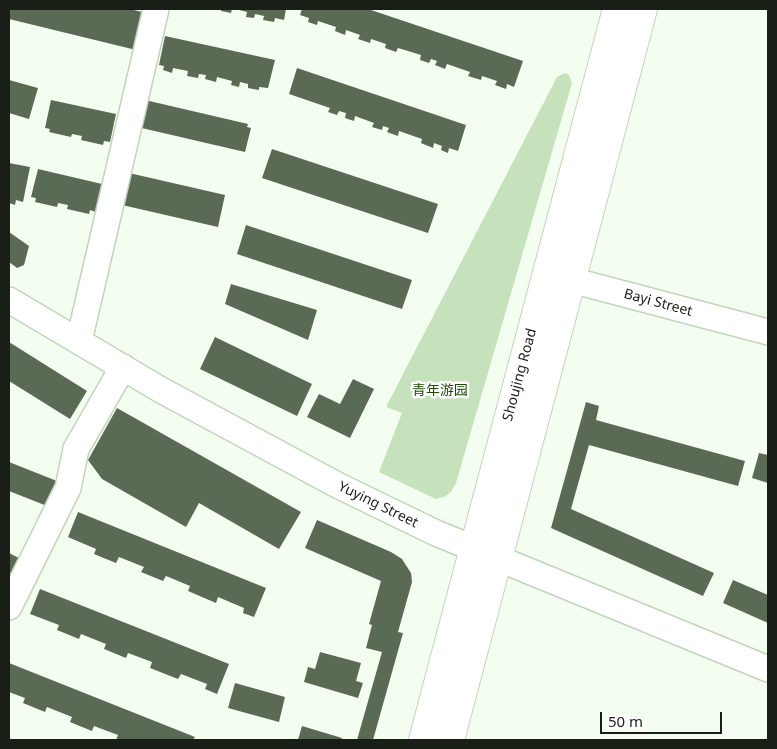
<!DOCTYPE html>
<meta charset="utf-8">
<style>
body{margin:0}
#map{position:relative;width:777px;height:749px;overflow:hidden;background:#f4fef0;font-family:"Noto Sans",sans-serif}
canvas{display:block}
.frame{position:absolute;inset:0;border:10px solid #191f16;pointer-events:none}
.scale{position:absolute;left:600px;top:712px;width:122px;height:22px;box-sizing:border-box;border:2px solid #191f16;border-top:0;padding-left:6px;font-size:15px;line-height:18px;white-space:nowrap;color:#191f16;-webkit-text-stroke:4px #fff;paint-order:stroke}
</style>
<div id="map">
<canvas width="777" height="749"></canvas>
<div class="frame"></div>
<div class="scale">50 m</div>
</div>
<script>
const ctx = document.querySelector('canvas').getContext('2d');
ctx.lineJoin = 'round';
function fillPath(path, color) { ctx.fillStyle = color; ctx.fill(path, 'evenodd'); }
const shape = rows => new Path2D(rows.map(r => 'M' + r).join(''));
function trace(path, color, width, dash) { ctx.strokeStyle = color; ctx.lineWidth = width; ctx.lineCap = dash ? 'butt' : 'round'; ctx.setLineDash(dash || []); ctx.stroke(path); }
function write(font, color, halo, rows, align = 'center') {
  ctx.font = font + ' "Noto Sans","Noto Sans SC",sans-serif'; ctx.lineWidth = 5; ctx.setLineDash([]); ctx.textBaseline = 'middle'; ctx.strokeStyle = halo; ctx.fillStyle = color; for (const [text, x, y, turn = 0] of rows) {
    ctx.save(); ctx.translate(x, y); ctx.rotate((+turn || 0) * Math.PI / 180); ctx.textAlign = isNaN(turn) ? turn : align; if (halo) ctx.strokeText(text, 0, 0); ctx.fillText(text, 0, 0); ctx.restore();
  }
}
const green = shape([
 [565,73,569,75,572,83,456,483,451,492,444,497,436,499,379,472,402,413,386,407,557,77]
]);
const building = shape([
 [9,9,130,9,146,13,136,50,9,19],
 [221,9,232,9,231,13,221,11],
 [235,9,286,9,284,20,275,18,274,22,263,20,264,16,255,14,254,18,246,17,247,12],
 [302,9,368,9,523,61,514,87,507,84,506,89,495,85,497,81,482,76,481,80,468,76,470,72,447,64,445,69,435,65,437,61,431,59,429,63,420,60,421,55,398,48,396,52,385,48,386,44,371,39,370,43,358,39,360,35,346,30,345,35,335,31,336,27,318,21,317,25,308,22,309,18,300,15],
 [165,36,275,60,268,88,259,87,259,90,248,88,248,84,240,82,239,87,231,85,232,81,217,77,216,82,205,79,206,75,199,74,198,78,187,76,188,71,173,68,172,73,163,70,164,66,159,65],
 [297,68,466,125,458,151,449,148,448,153,441,150,442,146,434,143,433,148,421,143,422,139,399,131,398,136,387,132,389,128,383,126,382,130,372,127,374,123,355,116,354,121,345,118,346,113,339,111,337,115,328,112,330,108,289,94],
 [9,80,38,88,29,119,9,113],
 [51,100,116,114,110,142,104,141,103,145,81,140,82,136,72,134,71,137,49,132,50,129,45,128],
 [145,100,248,124,247,127,251,128,245,152,133,126],
 [272,149,438,204,428,233,262,178],
 [9,163,30,167,23,202,16,200,15,205,9,203],
 [38,169,102,184,96,212,90,210,89,214,67,209,68,205,58,203,57,207,35,202,36,198,31,197],
 [129,173,225,195,218,227,122,205],
 [246,225,412,280,402,309,237,254],
 [9,232,29,246,24,265,17,268,9,262],
 [231,284,317,310,308,340,225,304],
 [215,337,312,384,297,416,200,369],
 [9,342,87,391,70,419,9,381],
 [353,379,374,389,350,438,307,417,319,394,340,404],
 [586,402,599,406,596,420,745,461,738,486,589,445,571,509,714,573,703,596,551,528],
 [117,408,301,512,279,549,199,503,186,527,102,479,88,460],
 [759,453,768,455,768,483,752,478],
 [9,462,57,481,47,506,9,491],
 [78,512,266,588,254,617,243,613,244,608,218,597,216,603,188,591,190,586,166,576,163,581,141,572,144,567,119,557,116,563,94,554,96,549,68,537],
 [317,520,391,552,402,559,411,573,412,582,398,632,403,633,373,740,357,740,382,652,366,648,372,625,369,624,381,581,305,548],
 [9,553,19,558,9,584],
 [733,580,768,595,768,623,723,603],
 [40,589,229,664,217,694,205,689,207,684,181,674,178,679,150,668,152,662,128,653,126,658,104,649,106,644,81,634,79,639,57,630,59,625,30,614],
 [320,652,361,663,356,681,363,683,358,698,304,682,308,667,315,669],
 [9,663,195,737,193,740,116,740,118,735,94,726,92,731,70,722,72,717,47,707,45,712,23,703,25,698,9,692],
 [235,683,285,697,279,722,228,708],
 [302,726,342,738,341,740,298,740]
]);
const minor = shape([
 [552,275,768,332],
 [9,300,161,390,339,486,436,533,768,669],
 [79,341,156,9],
 [9,607,68,488,76,449,123,367]
]);
const major = shape([
 [423,740,617,9],
 [450,740,643,9]
]);
const streetNames = [
 ["Bayi Street",658,303,15],
 ["Shoujing Road",520,375,-75],
 ["Yuying Street",378,505,26]
];
const parkNames = [
 ["青年游园",440,391]
];
fillPath(green, '#c6e2bc');
fillPath(building, '#5b6a55');
trace(minor, '#c3d4bd', 28);
trace(major, '#c3d4bd', 30);
trace(minor, '#fff', 25);
trace(major, '#fff', 28);
write('14px', '#191f16', '#fff', streetNames);
write('14px', '#1f4c05', '#fff', parkNames);
</script>
